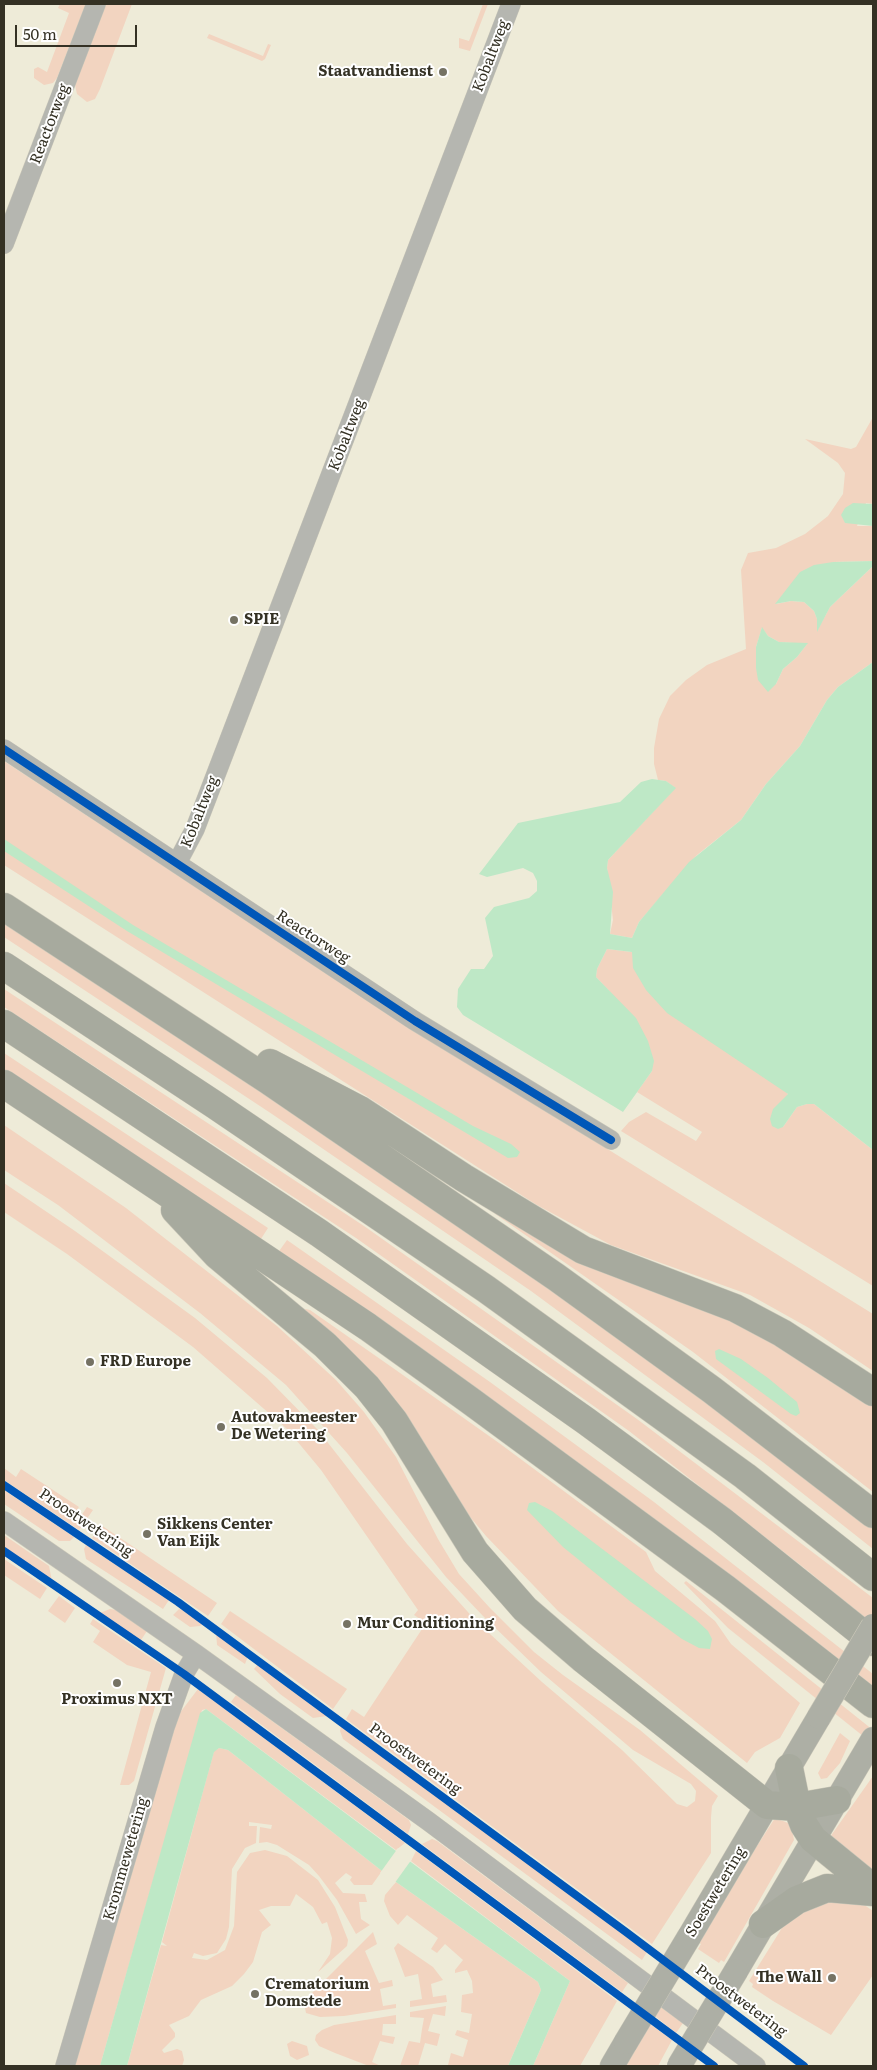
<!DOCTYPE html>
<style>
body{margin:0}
#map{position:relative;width:877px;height:2070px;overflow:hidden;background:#eeebd8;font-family:Literata,serif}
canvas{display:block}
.frame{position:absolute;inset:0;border:5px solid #343124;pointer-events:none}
.scale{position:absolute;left:15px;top:25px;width:122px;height:22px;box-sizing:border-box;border:2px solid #343124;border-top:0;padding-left:6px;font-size:15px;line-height:18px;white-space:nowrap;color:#343124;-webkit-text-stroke:4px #fff;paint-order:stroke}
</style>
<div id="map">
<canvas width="877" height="2070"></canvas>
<div class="frame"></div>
<div class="scale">50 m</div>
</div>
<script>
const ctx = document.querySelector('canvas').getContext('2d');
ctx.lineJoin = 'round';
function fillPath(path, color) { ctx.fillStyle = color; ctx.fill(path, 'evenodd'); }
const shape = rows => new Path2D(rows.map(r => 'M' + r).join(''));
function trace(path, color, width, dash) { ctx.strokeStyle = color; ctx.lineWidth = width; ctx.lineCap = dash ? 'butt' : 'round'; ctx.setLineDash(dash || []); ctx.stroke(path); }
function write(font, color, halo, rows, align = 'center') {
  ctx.font = font + ' Literata,serif'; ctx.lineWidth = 4; ctx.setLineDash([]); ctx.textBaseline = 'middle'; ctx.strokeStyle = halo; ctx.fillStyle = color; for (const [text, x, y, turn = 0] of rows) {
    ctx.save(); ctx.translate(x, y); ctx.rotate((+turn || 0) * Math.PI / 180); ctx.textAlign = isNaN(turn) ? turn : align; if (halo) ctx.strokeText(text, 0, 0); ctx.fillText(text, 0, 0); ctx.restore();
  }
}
const green = shape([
 [60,4,86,4,57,78,53,83,44,85,34,78,34,69,38,67,47,72,69,13,58,8],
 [105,4,132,4,100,89,95,99,87,102,77,94,75,85],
 [483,4,488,4,470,51,459,48,459,38,469,41],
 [209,34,263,56,268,44,271,45,265,59,262,61,207,38],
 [873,417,873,504,866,503,857,526,873,526,873,561,833,562,776,604,791,601,804,602,814,611,817,619,817,631,830,607,873,566,873,662,838,687,827,700,800,746,766,784,741,820,697,855,639,922,632,938,610,934,613,920,607,868,608,860,675,788,666,781,658,780,654,764,654,748,659,719,670,696,686,680,707,665,746,649,741,570,748,553,776,548,805,534,828,516,843,494,845,473,838,463,805,439,851,449,856,447],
 [762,628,768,636,779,642,807,644,797,657,783,669,776,684,756,668,756,647],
 [4,761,366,999,873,1314,873,1371,809,1328,750,1295,611,1245,537,1205,4,865],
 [4,917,540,1279,773,1451,873,1528,873,1549,763,1462,531,1291,272,1114,4,937],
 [607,949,632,952,788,1094,783,1127,797,1107,807,1104,814,1104,873,1150,873,1286,621,1131,629,1122,646,1112,696,1141,702,1132,637,1092,652,1071,611,993,596,977,597,969],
 [4,989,364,1226,637,1419,873,1598,873,1625,808,1571,629,1431,356,1238,4,1007],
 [4,1053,268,1228,259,1242,4,1072],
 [4,1125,126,1208,277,1326,336,1380,364,1412,396,1457,438,1539,459,1574,490,1608,534,1652,563,1675,640,1730,718,1796,712,1806,711,1817,711,1853,652,1944,346,1719,352,1709,364,1717,426,1623,414,1615,418,1610,321,1470,287,1429,193,1347,67,1254,4,1212,4,1183,75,1231,195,1318,267,1378,318,1430,407,1544,476,1621,542,1682,622,1750,677,1804,687,1807,695,1801,696,1791,691,1784,633,1750,541,1672,483,1616,446,1577,347,1453,286,1385,200,1313,58,1205,4,1170],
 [491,1211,543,1240,739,1320,873,1404,873,1492,693,1352],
 [287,1240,490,1382,654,1502,873,1674,873,1690,277,1254],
 [296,1307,310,1310,393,1368,499,1443,646,1552,655,1571,715,1621,731,1644,800,1703,780,1738,755,1752,747,1763,558,1611,486,1536],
 [4,1468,16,1477,21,1469,79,1507,73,1515,79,1519,87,1507,93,1510,79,1530,4,1480],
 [4,1490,74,1537,70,1541,59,1541,4,1504],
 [101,1525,217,1603,208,1616,92,1538],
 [4,1535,49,1566,52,1581,4,1549],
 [86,1545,169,1600,163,1609,86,1559,84,1549],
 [4,1559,47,1588,40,1599,4,1575],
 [686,1581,873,1730,873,1744,728,1628,684,1583],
 [59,1596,75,1608,65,1623,48,1611],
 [110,1609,116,1610,147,1631,141,1640,100,1613],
 [179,1609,183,1610,203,1624,200,1626,190,1627,173,1615],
 [230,1611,347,1689,333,1709,221,1624],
 [93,1619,166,1668,134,1781,129,1785,120,1785,151,1672,127,1665,93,1642,100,1631,90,1624],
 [216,1632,245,1653,248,1656,245,1664,217,1645],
 [258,1664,327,1716,313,1718,280,1694,254,1669],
 [198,1689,405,1843,396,1850,206,1709,202,1710,100,2066,75,2066,160,1762,179,1714],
 [236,1695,409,1820,411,1825,408,1834,231,1702],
 [341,1726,647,1952,642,1960,343,1739,340,1731],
 [840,1733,850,1741,840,1763,827,1778,821,1779,818,1773],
 [219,1748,228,1750,382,1871,372,1885,354,1885,350,1880,352,1877,346,1873,335,1883,343,1893,365,1894,367,1902,359,1902,361,1919,370,1925,356,1934,337,1900,319,1876,309,1865,277,1845,267,1842,259,1843,260,1827,271,1829,272,1825,249,1822,249,1826,257,1826,256,1843,245,1848,232,1869,229,1927,226,1939,217,1953,203,1956,194,1953,192,1958,207,1960,225,1950,234,1926,237,1872,250,1853,265,1850,287,1856,318,1880,335,1907,348,1940,347,1946,318,1972,330,1954,332,1938,327,1922,322,1924,313,1907,296,1894,290,1906,271,1906,259,1910,271,1925,262,1932,253,1962,244,1974,232,1986,201,2000,189,2016,169,2025,175,2033,175,2037,162,2050,164,2053,177,2049,182,2051,184,2060,182,2066,127,2066,161,1945,167,1946,162,1942,214,1751],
 [873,1776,873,1877,830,1837],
 [775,1818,788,1823,792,1829,794,1840,724,1962,721,1960,719,1963,698,1949,701,1944,696,1941],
 [432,1839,437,1841,628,1983,622,1992,422,1844],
 [416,1851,617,2001,580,2066,533,2066,570,1981,411,1861],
 [396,1882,538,1982,541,1990,508,2066,448,2065,451,2053,463,2057,468,2040,455,2035,457,2030,469,2033,472,2014,461,2012,462,1995,473,1993,472,1981,467,1970,455,1973,455,1970,463,1960,445,1944,437,1953,431,1949,438,1938,407,1915,398,1925,390,1916,384,1901,385,1895],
 [822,1897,863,1904,873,1911,873,1975,831,2035,773,2001,752,1987,753,1984,749,1981,785,1923],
 [373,1932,377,1944,365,1951,379,1983,392,1980,393,1986,380,1989,383,2006,396,2004,396,2008,344,2016,320,2017,306,2013,304,2003,308,1997],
 [398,1943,433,1967,443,1980,431,1984,433,1997,446,1995,447,2002,410,2007,410,2001,422,1999,420,1986,418,1974,405,1977,394,1948],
 [446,2006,445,2016,433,2014,428,2031,440,2034,437,2046,425,2043,418,2066,400,2066,409,2041,420,2043,422,2029,424,2018,410,2017,410,2012],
 [661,2007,683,2023,676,2033,655,2016],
 [396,2015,396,2024,383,2024,382,2035,395,2037,393,2044,380,2041,372,2062,381,2066,369,2066,335,2053,319,2046,315,2040,316,2035,322,2030,334,2025],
 [650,2024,672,2040,658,2066,623,2066],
 [292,2041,307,2046,309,2055,297,2060,290,2056,287,2044]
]);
const water = shape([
 [853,503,873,504,873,526,845,523,841,515,845,508],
 [873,561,873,566,830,607,817,632,817,619,814,611,804,602,791,601,775,604,800,572,814,565,833,562],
 [762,627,768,636,779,642,808,643,797,657,783,669,776,684,768,692,758,680,756,668,756,647],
 [873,662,873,1150,814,1104,807,1104,797,1107,783,1127,778,1129,772,1126,770,1119,773,1109,788,1094,667,1013,646,990,633,968,632,952,607,949,597,969,596,977,636,1018,648,1041,654,1061,652,1071,623,1112,463,1015,457,1007,458,989,471,969,484,969,493,956,485,918,494,907,529,898,537,891,537,881,533,873,523,868,487,877,479,874,518,823,620,802,641,782,652,779,666,781,676,788,608,860,607,868,613,892,610,934,632,938,639,922,689,862,741,820,766,784,800,746,827,700,838,687],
 [4,839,133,925,473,1126,511,1144,520,1152,517,1157,508,1158,127,931,4,851],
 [719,1349,741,1359,768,1378,797,1402,800,1413,796,1416,791,1414,716,1359,715,1351],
 [535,1502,552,1511,695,1619,708,1631,712,1639,710,1649,699,1648,682,1639,631,1602,563,1547,527,1510,529,1503],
 [206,1709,570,1981,533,2066,508,2066,541,1990,538,1982,396,1882,228,1750,219,1748,214,1752,127,2066,100,2066,200,1713]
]);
const pier = shape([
 [398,1848,412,1859,394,1884,380,1873]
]);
const minor = shape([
 [4,244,96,4],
 [4,749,415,1021,611,1140],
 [177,863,195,829,511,4],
 [4,1521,196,1654,428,1821,756,2066],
 [65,2066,165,1727,184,1674,196,1654]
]);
const major = shape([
 [689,1937,819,1717],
 [736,1971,873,1739],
 [612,2066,626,2042]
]);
const highway = shape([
 [4,907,268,1080,556,1277,712,1390,873,1514],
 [4,966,215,1105,486,1289,745,1476,873,1577],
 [4,1024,319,1233,586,1421,722,1521,873,1642],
 [270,1063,360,1110,464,1178,583,1250,735,1308,782,1333,873,1392],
 [4,1084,368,1327,472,1402,726,1589,873,1704],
 [175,1210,217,1255,325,1345,367,1387,394,1421,475,1552,525,1609,583,1659,767,1805,797,1807,837,1800],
 [789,1768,797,1807,804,1825,813,1839,873,1888],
 [763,1924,797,1900,827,1888,873,1892]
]);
const majorBridge = shape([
 [819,1717,873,1626],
 [626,2042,689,1937],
 [679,2066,736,1971]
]);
const cycleway = shape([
 [4,749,415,1021,611,1140],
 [4,1485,178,1602,626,1932,804,2066],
 [4,1551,184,1674,714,2066]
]);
const markers = [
 [443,72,5,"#757263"],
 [234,620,5,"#757263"],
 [90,1362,5,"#757263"],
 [221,1427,5,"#757263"],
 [147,1534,5,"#757263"],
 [347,1624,5,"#757263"],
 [117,1683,5,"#757263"],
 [832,1978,5,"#757263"],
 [255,1994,5,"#757263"]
];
const streetNames = [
 ["Kobaltweg",491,56,-69],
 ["Reactorweg",50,124,-69],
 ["Kobaltweg",347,435,-69],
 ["Kobaltweg",200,812,-68],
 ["Reactorweg",313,937,33],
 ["Proostwetering",86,1523,34],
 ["Proostwetering",415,1759,36],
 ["Krommewetering",126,1859,-74],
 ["Soestwetering",716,1892,-59],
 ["Proostwetering",741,2001,37]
];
const poiNames = [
 ["Staatvandienst",433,72,"right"],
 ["SPIE",244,620],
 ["FRD Europe",100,1362],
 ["Autovakmeester",231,1418],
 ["De Wetering",231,1435],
 ["Sikkens Center",157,1525],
 ["Van Eijk",157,1542],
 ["Mur Conditioning",357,1624],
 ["Proximus NXT",117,1700,"center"],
 ["The Wall",822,1978,"right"],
 ["Crematorium",265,1985],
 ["Domstede",265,2002]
];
fillPath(green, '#f2d4c0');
fillPath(water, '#bee8c6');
fillPath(pier, '#eeebd8');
trace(minor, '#cbc8b9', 20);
trace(major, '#cbc8b9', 25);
trace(highway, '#cbc8b9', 29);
trace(minor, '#b5b6b0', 19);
trace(major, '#adafa5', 24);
trace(highway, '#a7aa9e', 28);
trace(majorBridge, '#cbc8b9', 25, []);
trace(majorBridge, '#adafa5', 24);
trace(cycleway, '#0057b8', 8);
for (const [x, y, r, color] of markers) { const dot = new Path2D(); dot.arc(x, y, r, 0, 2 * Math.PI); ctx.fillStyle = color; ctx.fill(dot); trace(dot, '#fff', 2); }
write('15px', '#343124', '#fff', streetNames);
write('bold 15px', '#343124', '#fff', poiNames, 'left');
</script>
